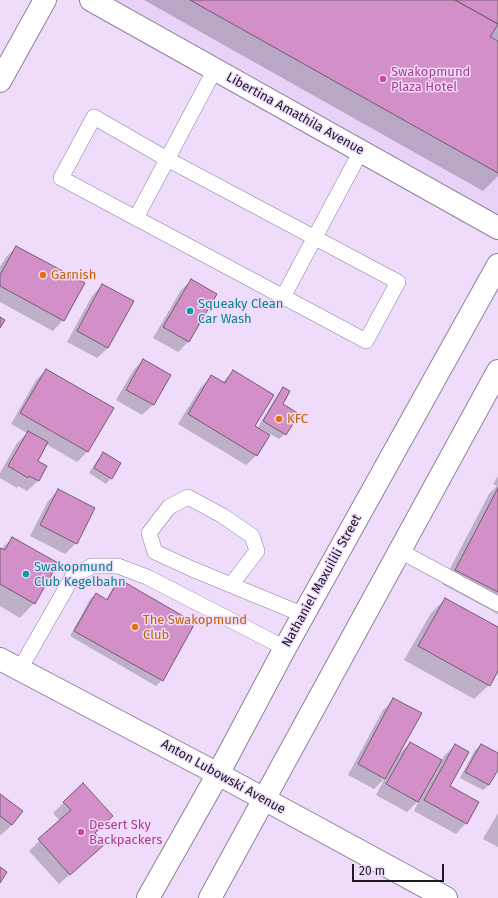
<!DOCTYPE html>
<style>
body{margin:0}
#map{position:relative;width:498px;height:898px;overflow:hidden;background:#eedcfa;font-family:"Fira Sans",sans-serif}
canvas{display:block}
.scale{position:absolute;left:352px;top:864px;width:92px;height:18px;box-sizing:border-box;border:2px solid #1f1923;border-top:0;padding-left:5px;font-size:12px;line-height:14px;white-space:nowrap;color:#1f1923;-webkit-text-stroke:3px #eedcfa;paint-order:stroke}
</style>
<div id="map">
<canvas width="498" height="898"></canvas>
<div class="scale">20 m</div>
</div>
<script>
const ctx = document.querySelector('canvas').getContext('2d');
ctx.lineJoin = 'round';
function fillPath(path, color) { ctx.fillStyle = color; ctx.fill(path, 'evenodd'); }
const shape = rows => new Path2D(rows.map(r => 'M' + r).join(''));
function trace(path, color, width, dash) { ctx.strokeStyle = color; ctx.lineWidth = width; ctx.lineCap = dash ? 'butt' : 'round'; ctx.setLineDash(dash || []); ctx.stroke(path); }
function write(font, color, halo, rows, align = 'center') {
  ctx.font = font + ' "Fira Sans",sans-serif'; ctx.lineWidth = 3; ctx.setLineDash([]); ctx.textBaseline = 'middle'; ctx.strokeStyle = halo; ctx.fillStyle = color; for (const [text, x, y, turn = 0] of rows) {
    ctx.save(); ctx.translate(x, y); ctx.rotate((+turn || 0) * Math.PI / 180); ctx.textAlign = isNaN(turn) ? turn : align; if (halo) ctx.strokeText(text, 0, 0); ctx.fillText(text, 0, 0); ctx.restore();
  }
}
const built = shape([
 [116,0,498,0,498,214]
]);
const shadow = shape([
 [144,0,498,0,498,176,483,191],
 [16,247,63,320,53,331,0,302,0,267,6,257],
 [192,280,215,294,188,342,178,352,153,338,181,290],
 [102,285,108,348,97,358,67,342,92,296],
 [143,360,169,375,153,405,142,415,116,400,133,371],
 [46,370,112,408,87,452,77,462,46,444,36,461,46,466,38,481,27,491,18,486,17,488,0,478,0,473,17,443,27,433,11,424,36,380],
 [233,371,254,427,257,455,246,465,178,424,201,387,212,376,222,383],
 [284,389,281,404,285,434,279,439,258,427,278,394],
 [104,453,111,478,106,484,89,473,98,459],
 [498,476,498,614,442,584,489,494,497,486,493,484],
 [58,490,76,543,65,554,30,536,48,501],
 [12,539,56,564,34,603,20,618,0,606,0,549,1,549],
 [119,580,162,680,156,686,70,636,90,599,96,594,106,600,114,586],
 [445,599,498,629,498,669,489,685,474,699,404,660,431,613],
 [394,700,398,755,410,743,442,761,444,756,455,745,449,786,466,823,456,834,414,811,419,800,407,812,376,795,385,778,374,789,348,775,383,710],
 [481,745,498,754,498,767,489,785,483,790,460,778,475,750],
 [83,784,112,816,94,834,93,854,59,884,29,851,60,821,53,813],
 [0,795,22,811,12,825,1,835,0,834],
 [498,813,498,847,483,839]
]);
const building = shape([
 [190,0,455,0,498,24,490,37,498,41,498,173,190,0],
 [455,0,498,0,498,24,455,0],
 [16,246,85,283,64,321,0,286,0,275,16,246],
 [191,279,217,294,189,342,163,327,191,279],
 [102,284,134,301,108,348,77,331,102,284],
 [0,317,5,320,0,328,0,317],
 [143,359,171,375,154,405,126,390,143,359],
 [46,369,114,408,88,452,20,413,46,369],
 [233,370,274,395,255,426,270,435,257,456,188,414,211,375,225,383,233,370],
 [283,387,290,391,283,404,299,414,286,435,263,421,283,387],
 [28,431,48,442,38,461,47,466,39,481,29,476,28,478,8,466,28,431],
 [103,452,121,463,112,479,94,468,103,452],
 [498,488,498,592,455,570,498,488],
 [58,489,95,508,77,544,40,525,58,489],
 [12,537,58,563,35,604,0,584,0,548,5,550,12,537],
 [119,579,195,623,163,681,74,631,96,593,107,600,119,579],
 [445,598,498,627,498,671,490,686,418,646,445,598],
 [393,698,422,713,385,779,358,764,393,698],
 [410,742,442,760,418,802,386,784,410,742],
 [455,744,469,752,450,786,479,802,467,824,424,800,455,744],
 [481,744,498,753,498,770,489,785,465,772,481,744],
 [83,783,113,816,95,833,105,844,70,875,38,839,71,810,63,802,83,783],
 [0,794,23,811,12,825,0,816,0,794],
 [0,867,7,872,0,883,0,867]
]);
const lane = shape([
 [94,117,167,159,398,282,366,341,61,178,94,117],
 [136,218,215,69],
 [283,297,361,151],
 [400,551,498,604],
 [231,585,257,551,252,536,223,516,188,497,169,507,149,533,155,552,192,569,304,615],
 [20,669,73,576,92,566,118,566,147,577,285,648]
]);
const street = shape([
 [91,0,498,228],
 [0,81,45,0],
 [0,659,218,774,446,898]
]);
const highway = shape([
 [148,898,218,774,285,648,498,265],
 [210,898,498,371]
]);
const markers = [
 [383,79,4,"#d1479c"],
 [43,275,4,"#e8710a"],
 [190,311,4,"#0f9aa8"],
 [279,419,4,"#e8710a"],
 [26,574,4,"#0f9aa8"],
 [135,627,4,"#e8710a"],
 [81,832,4,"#d1479c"]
];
const hotelNames = [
 ["Swakopmund",391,72],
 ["Plaza Hotel",391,87],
 ["Desert Sky",89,825],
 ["Backpackers",89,840]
];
const streetNames = [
 ["Libertina Amathila Avenue",295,114,29],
 ["Nathaniel Maxuilili Street",322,581,-61],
 ["Anton Lubowski Avenue",223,777,29]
];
const foodNames = [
 ["Garnish",51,275],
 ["KFC",287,419],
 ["The Swakopmund",143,620],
 ["Club",143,635]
];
const cultureNames = [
 ["Squeaky Clean",198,304],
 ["Car Wash",198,319],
 ["Swakopmund",34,567],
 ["Club Kegelbahn",34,582]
];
fillPath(built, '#e8d2f7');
fillPath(shadow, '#0003');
fillPath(building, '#d28fc8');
trace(building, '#755c71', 1);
trace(lane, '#90809b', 16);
trace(street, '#90809b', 24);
trace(highway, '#90809b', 24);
trace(lane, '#fff', 15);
trace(street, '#fff', 22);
trace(highway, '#fff', 22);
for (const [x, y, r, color] of markers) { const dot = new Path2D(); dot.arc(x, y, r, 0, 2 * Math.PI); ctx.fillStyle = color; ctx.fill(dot); trace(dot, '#eedcfa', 1.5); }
write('13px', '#b23c85', '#eedcfa', hotelNames, 'left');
write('13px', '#1f1923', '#eedcfa', streetNames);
write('13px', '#c56008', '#eedcfa', foodNames, 'left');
write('13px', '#0d838f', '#eedcfa', cultureNames, 'left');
</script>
